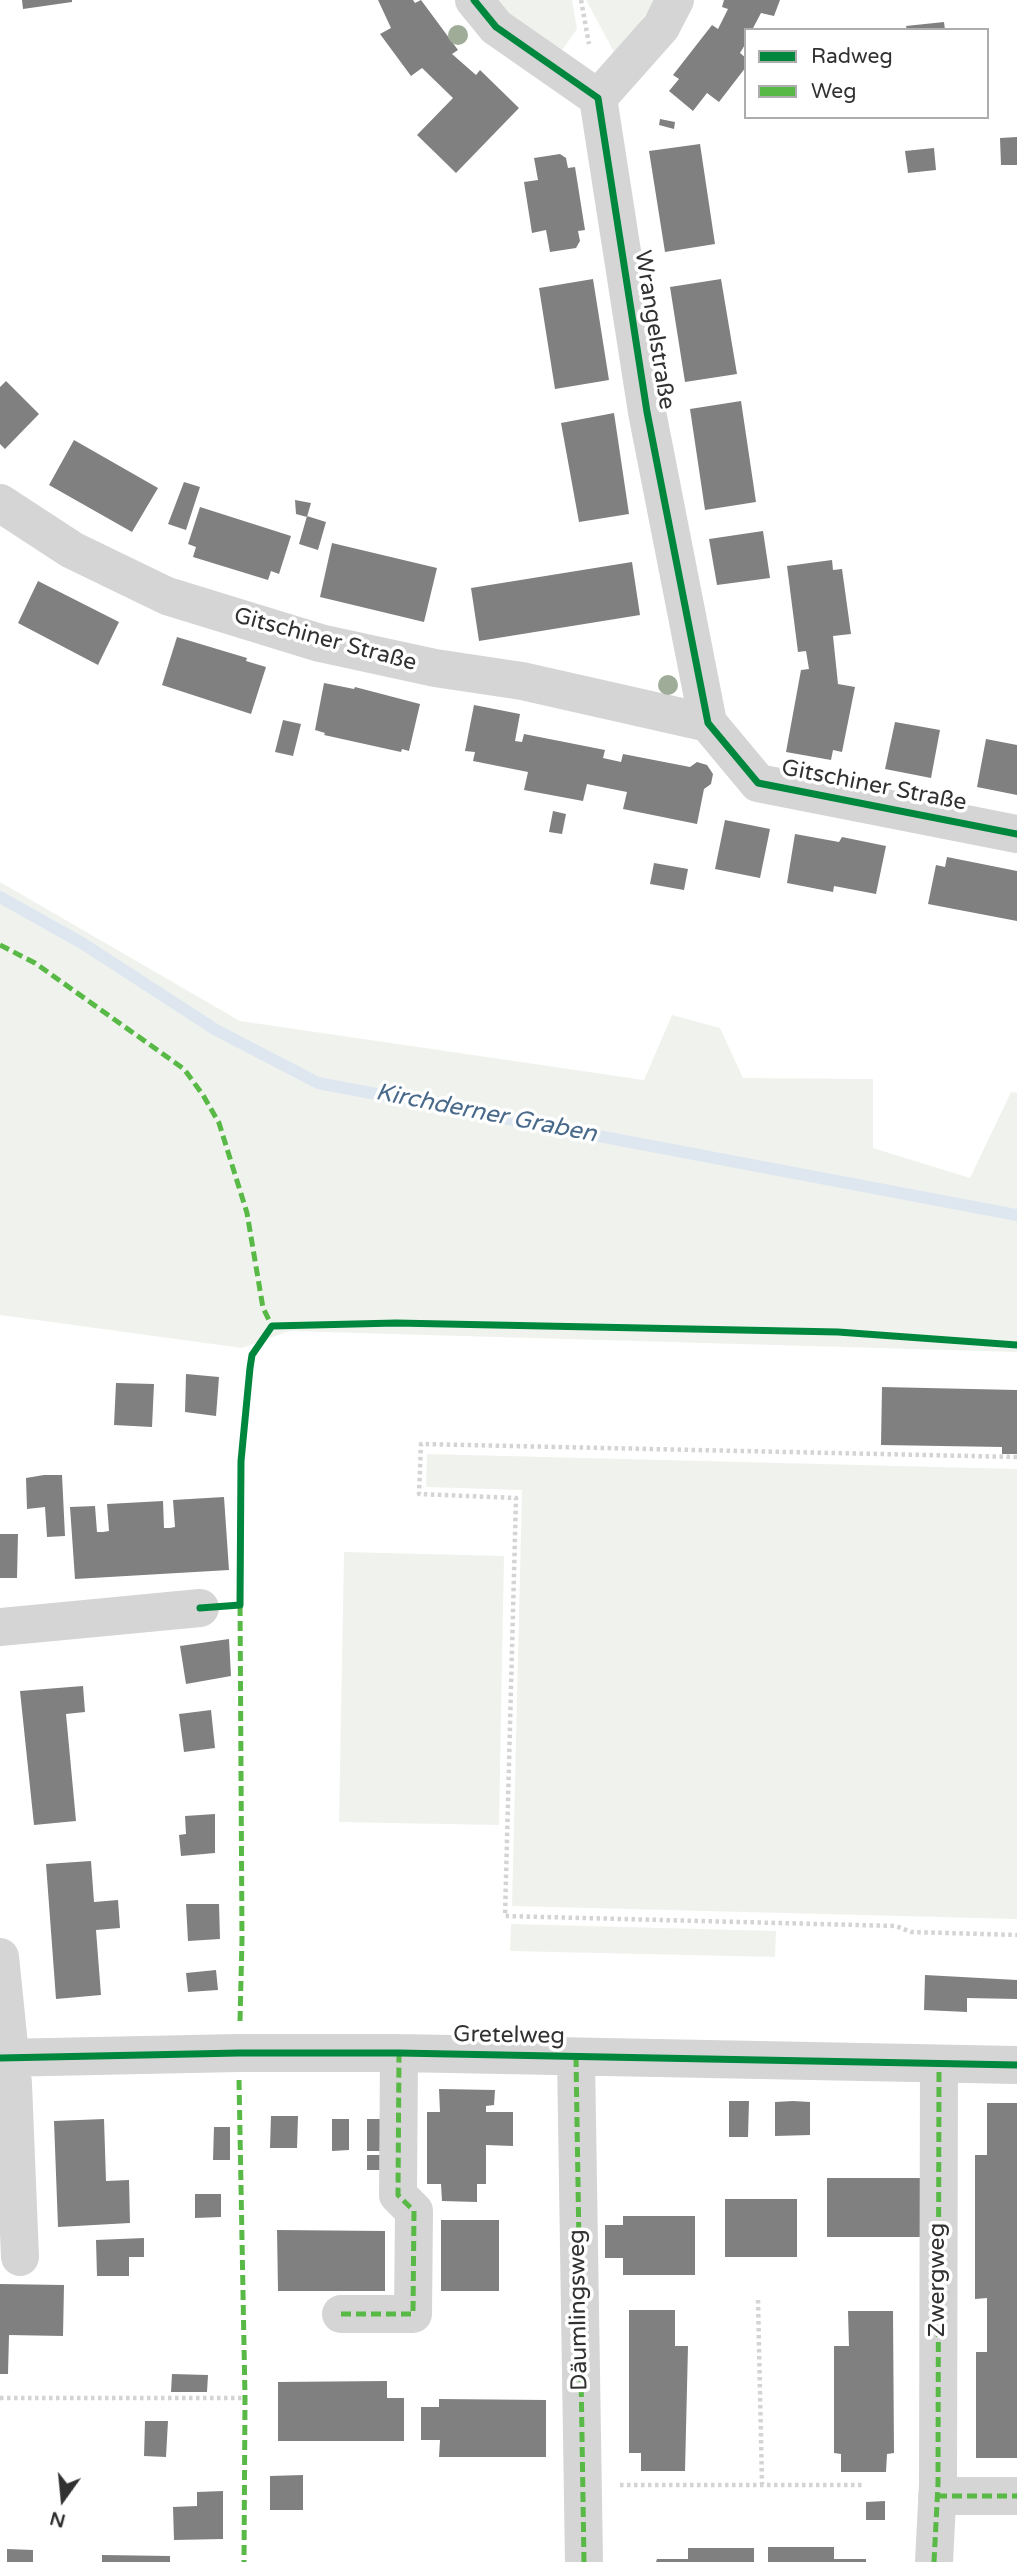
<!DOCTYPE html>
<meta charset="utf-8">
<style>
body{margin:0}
#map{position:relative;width:1017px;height:2562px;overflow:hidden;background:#fff;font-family:"Varela Round",sans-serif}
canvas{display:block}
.legend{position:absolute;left:744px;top:28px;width:245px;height:91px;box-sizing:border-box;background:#fff;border:2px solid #adadad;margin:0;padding:9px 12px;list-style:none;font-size:21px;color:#313131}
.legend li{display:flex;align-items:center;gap:14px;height:35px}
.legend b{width:35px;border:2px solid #adadad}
.north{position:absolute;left:28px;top:2464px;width:70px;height:70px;-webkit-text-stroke:5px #fff;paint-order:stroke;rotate:195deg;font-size:19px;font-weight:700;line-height:28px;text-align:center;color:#313131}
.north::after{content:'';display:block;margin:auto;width:24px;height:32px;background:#313131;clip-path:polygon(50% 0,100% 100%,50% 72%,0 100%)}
</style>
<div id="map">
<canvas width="1017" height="2562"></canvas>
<ul class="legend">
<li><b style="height:9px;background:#00873e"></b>Radweg</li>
<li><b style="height:9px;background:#58b947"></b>Weg</li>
</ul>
<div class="north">N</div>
</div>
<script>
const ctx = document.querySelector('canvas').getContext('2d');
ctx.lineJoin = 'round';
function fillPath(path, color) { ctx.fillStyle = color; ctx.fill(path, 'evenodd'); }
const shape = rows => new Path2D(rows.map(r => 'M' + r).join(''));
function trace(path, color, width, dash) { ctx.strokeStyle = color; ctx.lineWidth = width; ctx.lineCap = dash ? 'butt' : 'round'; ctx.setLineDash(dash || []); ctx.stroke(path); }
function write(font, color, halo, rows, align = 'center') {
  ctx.font = font + ' "Varela Round",sans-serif'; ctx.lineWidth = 7; ctx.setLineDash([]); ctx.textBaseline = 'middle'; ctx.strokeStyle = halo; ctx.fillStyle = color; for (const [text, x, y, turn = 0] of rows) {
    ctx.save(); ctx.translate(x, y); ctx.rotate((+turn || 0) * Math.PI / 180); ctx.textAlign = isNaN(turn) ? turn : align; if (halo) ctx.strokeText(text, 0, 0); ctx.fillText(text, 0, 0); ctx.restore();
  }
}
const green = shape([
 [494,0,572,0,577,29,560,53,526,31],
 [586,0,655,0,634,32,614,52],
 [0,882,240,1021,644,1080,672,1015,720,1028,743,1078,873,1079,873,1148,970,1178,1011,1092,1017,1093,1017,1352,289,1331,242,1348,0,1315],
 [427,1454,1017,1469,1017,1919,512,1906,522,1490,426,1487],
 [344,1552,504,1556,499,1825,339,1822],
 [511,1924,776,1931,775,1957,510,1951]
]);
const stream = shape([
 [0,897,82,943,216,1030,318,1083,1017,1215]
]);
const building = shape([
 [22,0,72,0,72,2,23,9],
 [378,0,413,0,415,3,421,0,458,50,452,54,476,75,480,70,519,108,456,173,417,135,453,98,422,68,411,76,380,34,391,28],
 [724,0,780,0,774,16,761,13,752,30,746,30,746,43,740,53,746,58,746,67,719,102,707,93,693,111,669,91,679,79,673,75,712,25,718,29,728,9,722,7],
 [944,22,945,30,907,30,906,26],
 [660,119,675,122,674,129,659,125],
 [1017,137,1017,165,1001,165,1000,138],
 [700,144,715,244,665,252,649,151],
 [934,148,936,170,908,173,905,151],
 [560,154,566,158,568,168,575,167,585,230,578,231,580,241,576,248,550,252,546,230,532,233,524,182,538,180,534,158],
 [593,279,609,380,555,389,539,288],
 [721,279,737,374,685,382,670,287],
 [6,381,39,414,5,449,0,444,0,387],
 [741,401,756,502,705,510,690,409],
 [614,413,629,514,579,522,561,423],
 [74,440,158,488,132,532,49,485],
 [184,482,200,487,186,530,168,524],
 [295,500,311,503,307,517,296,514],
 [200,507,291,536,279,574,271,571,268,580,193,557,196,547,188,544],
 [307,516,326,522,318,550,299,544],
 [763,531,770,578,717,585,709,539],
 [332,543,437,568,424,622,320,597],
 [832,560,833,570,842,569,851,634,833,636,838,684,855,687,842,752,833,750,831,760,786,752,801,670,809,669,806,651,798,652,787,566],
 [632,562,640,615,479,641,471,588],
 [38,581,119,622,98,665,18,623],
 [177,637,247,658,246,661,266,667,251,714,162,685],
 [324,683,354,689,355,687,420,704,409,751,402,749,401,752,324,735,325,733,315,730],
 [474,705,520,714,515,741,522,742,524,734,605,750,603,758,621,762,623,754,690,767,697,762,707,765,713,774,711,784,704,789,697,824,623,809,627,792,587,784,583,801,524,790,528,772,473,761,475,752,465,751],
 [283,720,301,724,293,756,275,752],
 [895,722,940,730,931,778,885,769],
 [986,739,1017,745,1017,795,977,787],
 [553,811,566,814,562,834,549,832],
 [725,820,770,829,760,878,715,869],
 [795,834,839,842,842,837,886,846,876,894,834,886,833,892,787,883],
 [947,857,1017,871,1017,921,928,904,936,865,945,867],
 [654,863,688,869,684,890,650,884],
 [186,1374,219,1377,216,1416,185,1412],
 [116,1383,154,1384,152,1427,114,1425],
 [882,1387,1017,1390,1017,1454,1002,1454,1002,1447,881,1445],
 [44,1475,62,1475,65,1536,47,1537,45,1507,27,1509,26,1478],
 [224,1497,229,1570,75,1579,70,1507,95,1506,97,1532,103,1532,109,1531,107,1504,163,1501,164,1528,170,1528,175,1527,173,1500],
 [0,1534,18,1534,17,1578,0,1578],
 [229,1639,231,1676,186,1684,180,1646],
 [83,1686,85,1712,66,1714,76,1821,34,1825,20,1691],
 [211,1710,215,1748,184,1752,179,1714],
 [215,1814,215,1853,181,1856,179,1835,186,1834,185,1816],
 [91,1861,94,1902,118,1900,120,1928,96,1930,101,1995,56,1999,46,1864],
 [186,1904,219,1904,220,1939,188,1941],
 [216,1970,218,1990,188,1992,186,1973],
 [925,1975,1017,1980,1017,1999,967,1998,967,2012,924,2010],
 [439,2089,495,2090,494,2105,486,2106,486,2112,513,2112,513,2146,486,2145,486,2184,477,2184,477,2202,442,2201,441,2184,427,2184,427,2112,440,2112],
 [729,2101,749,2101,748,2137,729,2137],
 [793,2101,810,2102,810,2135,775,2136,775,2102],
 [987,2103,1017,2103,1017,2458,976,2458,976,2352,987,2352,987,2298,975,2299,975,2155,987,2155],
 [271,2116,298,2116,297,2148,270,2148],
 [104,2119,106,2181,129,2180,130,2223,58,2227,54,2121],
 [332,2119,349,2119,349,2150,332,2151],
 [367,2119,383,2119,384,2151,367,2151],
 [214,2127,230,2127,230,2160,213,2160],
 [367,2155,387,2155,387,2170,367,2170],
 [827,2178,920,2178,920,2237,827,2237],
 [195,2194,221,2194,221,2217,195,2218],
 [725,2199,797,2199,797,2257,725,2257],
 [623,2216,695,2216,695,2275,623,2275,623,2258,605,2258,605,2225,623,2225],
 [441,2220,499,2220,499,2291,441,2291],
 [277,2230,385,2231,385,2291,278,2291],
 [144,2238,144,2257,129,2257,129,2276,97,2276,96,2240],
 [0,2284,64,2285,63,2336,9,2335,8,2374,0,2374],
 [629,2310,675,2310,675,2346,688,2346,685,2471,641,2471,641,2453,629,2453],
 [848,2311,893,2311,894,2453,887,2454,886,2472,841,2472,841,2454,834,2453,834,2346,849,2346],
 [172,2374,208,2375,207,2392,171,2392],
 [387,2381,387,2398,404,2398,404,2441,278,2441,278,2382],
 [439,2399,546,2400,546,2457,439,2457,440,2440,421,2440,421,2407,439,2407],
 [145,2421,168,2421,166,2457,144,2456],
 [303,2475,303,2510,270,2510,270,2476],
 [223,2491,223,2539,174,2540,173,2507,197,2506,197,2492],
 [885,2501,885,2520,866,2520,866,2502],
 [768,2547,834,2547,834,2559,866,2559,866,2562,768,2562],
 [688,2548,754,2548,754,2562,656,2562,657,2559,688,2559],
 [7,2549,33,2550,33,2562,7,2562],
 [102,2555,170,2556,170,2562,102,2562]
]);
const path = shape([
 [581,0,589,44],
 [1017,1457,421,1444,419,1494,516,1498,505,1916,896,1926,911,1932,1017,1935],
 [758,2300,762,2484],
 [0,2398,245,2398],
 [620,2485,864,2485]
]);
const street = shape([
 [474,0,496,27,598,98,647,412,708,723],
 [598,98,661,27,675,0],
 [0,503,72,550,167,596,320,643,435,668,522,681,708,723,758,783,1017,834],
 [0,1627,200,1608],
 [0,1957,13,2084,20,2257],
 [576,2057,584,2562],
 [0,2058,239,2053,399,2053,1017,2065],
 [341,2314,413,2314,414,2211,398,2195,399,2053],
 [937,2496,1017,2496],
 [934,2562,938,2484,939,2064]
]);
const quiet = shape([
 [0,945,35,963,184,1069,203,1095,219,1123,247,1213,263,1308,272,1326],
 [240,2021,242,1940,240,1599],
 [576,2057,584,2562],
 [239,2080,245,2398,244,2562],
 [341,2314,413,2314,414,2211,398,2195,399,2053],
 [937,2496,1017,2496],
 [934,2562,938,2484,939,2064]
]);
const cycleway = shape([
 [474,0,496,27,598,98,647,412,708,723,758,783,1017,834],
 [200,1608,240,1605,241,1461,250,1368,252,1355,272,1326,396,1323,838,1332,1017,1345],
 [0,2058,239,2053,399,2053,1017,2065]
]);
const trees = [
 [458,35],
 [668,685]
];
const streetNames = [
 ["Wrangelstraße",654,330,81],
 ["Gitschiner Straße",325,640,15],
 ["Gitschiner Straße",874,786,11],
 ["Gretelweg",509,2036,1],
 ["Zwergweg",938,2280,-90],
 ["Däumlingsweg",579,2310,-91]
];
const waterNames = [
 ["Kirchderner Graben",486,1114,11]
];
fillPath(green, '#f0f3ed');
trace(stream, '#dee6f0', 12);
fillPath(building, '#808080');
trace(path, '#d4d4d4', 4.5, [3.5, 3.5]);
trace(street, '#d5d5d5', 38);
trace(quiet, '#58b947', 5, [10, 5]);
trace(cycleway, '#00873e', 7);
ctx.fillStyle = '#9fac98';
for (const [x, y] of trees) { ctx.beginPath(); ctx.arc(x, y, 10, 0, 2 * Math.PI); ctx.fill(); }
write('23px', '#313131', '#fff', streetNames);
write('italic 24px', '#48698a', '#fff', waterNames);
</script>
